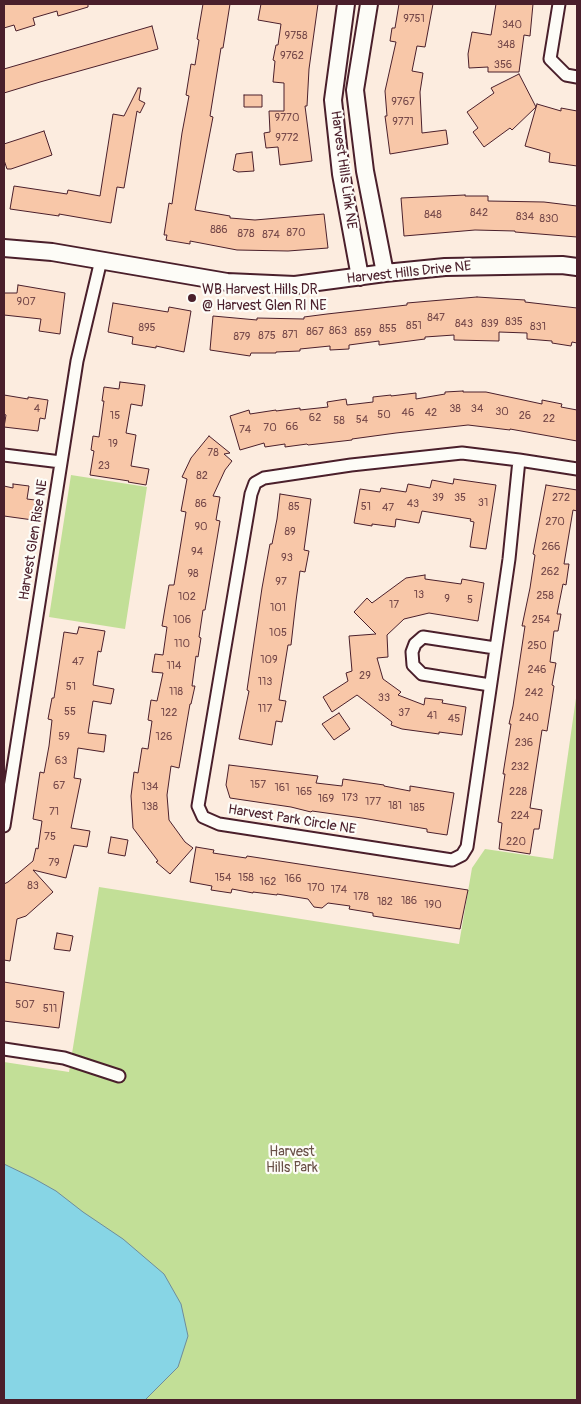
<!DOCTYPE html>
<style>
body{margin:0}
#map{position:relative;width:581px;height:1404px;overflow:hidden;background:#fcecdf;font-family:Pangolin,sans-serif}
canvas{display:block}
.frame{position:absolute;inset:0;border:5px solid #4a1f2b;pointer-events:none}
</style>
<div id="map">
<canvas width="581" height="1404"></canvas>
<div class="frame"></div>
</div>
<script>
const ctx = document.querySelector('canvas').getContext('2d');
ctx.lineJoin = 'round';
function fillPath(path, color) { ctx.fillStyle = color; ctx.fill(path, 'evenodd'); }
const shape = rows => new Path2D(rows.map(r => 'M' + r).join(''));
function trace(path, color, width, dash) { ctx.strokeStyle = color; ctx.lineWidth = width; ctx.lineCap = dash ? 'butt' : 'round'; ctx.setLineDash(dash || []); ctx.stroke(path); }
function write(font, color, halo, rows, align = 'center') {
  ctx.font = font + ' Pangolin,sans-serif'; ctx.lineWidth = 4.5; ctx.setLineDash([]); ctx.textBaseline = 'middle'; ctx.strokeStyle = halo; ctx.fillStyle = color; for (const [text, x, y, turn = 0] of rows) {
    ctx.save(); ctx.translate(x, y); ctx.rotate((+turn || 0) * Math.PI / 180); ctx.textAlign = isNaN(turn) ? turn : align; if (halo) ctx.strokeText(text, 0, 0); ctx.fillText(text, 0, 0); ctx.restore();
  }
}
const green = shape([
 [71,475,147,487,125,629,49,617],
 [577,691,577,1400,4,1400,4,1062,69,1072,99,887,459,944,472,868,485,849,553,859]
]);
const water = shape([
 [4,1164,33,1178,56,1191,83,1212,123,1239,164,1274,181,1304,188,1336,178,1367,145,1400,4,1400,4,1164]
]);
const building = shape([
 [4,4,88,4,88,7,58,16,57,11,33,18,35,25,16,31,14,25,4,28,4,4],
 [203,4,230,4,223,48,221,48,210,116,213,117,195,210,230,216,230,218,255,220,324,214,328,248,288,251,237,250,190,241,190,244,166,240,167,235,164,235,169,203,172,204,182,133,189,96,186,95,191,64,195,65,199,40,197,39,203,4],
 [261,4,318,4,309,69,307,106,305,106,312,161,280,165,278,147,266,148,264,133,270,132,269,111,284,111,284,83,273,82,275,61,273,60,276,45,278,45,281,24,258,20,261,4],
 [399,4,433,4,425,47,417,46,412,71,423,73,420,92,422,133,446,130,448,144,390,154,385,116,387,116,385,91,396,42,390,41,392,28,395,28,399,4],
 [496,4,533,4,530,36,524,35,519,72,488,72,488,67,469,68,468,54,472,32,491,35,496,4],
 [152,26,158,49,40,82,4,93,4,69,152,26],
 [519,74,536,107,512,130,510,128,484,147,473,132,478,128,467,112,494,93,491,88,519,74],
 [138,88,141,88,139,100,145,103,140,113,137,111,124,188,117,187,111,223,59,214,59,216,10,209,14,186,67,194,68,190,100,196,113,114,124,116,138,88],
 [244,95,262,95,262,107,244,107,244,95],
 [537,104,561,111,561,108,577,111,577,166,549,162,550,153,525,146,537,104],
 [44,131,52,155,11,169,7,169,4,160,4,144,44,131],
 [252,152,254,171,238,172,233,170,236,154,252,152],
 [465,195,465,196,488,196,488,201,544,202,577,206,577,237,515,232,515,231,475,230,404,236,401,198,465,195],
 [18,285,65,293,60,334,39,331,41,319,4,315,4,293,17,293,18,285],
 [477,297,525,300,525,302,577,308,577,343,572,342,571,346,552,343,552,341,527,339,527,333,499,332,499,341,454,340,454,335,425,337,425,339,379,345,379,341,349,345,349,349,330,350,330,346,300,349,300,351,276,352,276,353,251,353,250,356,210,350,213,316,257,320,257,318,304,319,304,317,327,314,407,305,407,303,477,297],
 [113,303,168,312,169,307,191,311,184,352,156,346,156,348,132,344,133,337,108,332,113,303],
 [120,382,145,385,142,406,131,404,126,433,136,435,131,466,149,469,146,485,128,482,129,481,90,475,94,451,91,450,93,436,99,437,104,401,102,401,104,387,119,389,120,382],
 [463,391,463,392,486,392,542,404,542,400,562,404,561,407,577,410,577,441,510,429,510,430,468,425,396,433,352,439,352,440,308,445,307,444,285,447,285,444,265,447,264,443,240,450,230,416,249,410,250,414,276,410,276,411,300,408,300,410,328,407,327,402,346,399,347,405,373,402,373,397,391,395,391,396,416,393,416,399,445,394,445,392,463,391],
 [4,395,28,399,28,397,48,400,45,419,40,418,38,431,4,427,6,415,4,414,4,395],
 [209,436,230,453,224,454,232,461,225,470,213,496,220,497,216,520,220,521,205,610,203,610,199,637,201,638,198,657,196,656,192,686,195,686,191,704,190,704,179,768,171,766,167,795,169,820,185,842,193,848,170,874,156,862,158,861,133,828,131,796,134,772,138,773,142,748,148,749,152,721,148,720,151,700,157,701,163,673,152,672,155,654,163,655,167,627,162,626,165,608,169,585,174,585,186,512,181,511,187,479,182,477,191,458,209,436],
 [454,479,496,485,486,549,470,547,474,522,470,521,471,519,422,511,419,523,396,519,395,527,372,524,372,526,354,523,360,489,380,492,381,488,406,492,408,484,430,488,432,480,453,484,454,479],
 [13,484,29,486,27,499,35,500,33,520,4,516,4,486,13,488,13,484],
 [546,485,577,490,577,511,573,510,564,564,569,564,566,585,563,584,557,614,561,614,558,631,554,631,550,662,556,663,552,685,554,686,547,731,542,730,530,808,542,810,539,829,534,829,530,854,499,849,502,823,498,822,505,774,503,774,511,724,509,724,513,706,525,626,522,626,530,588,535,555,533,554,546,485],
 [280,494,311,499,304,550,309,551,305,572,300,571,296,601,291,645,288,645,279,700,286,701,282,722,276,721,272,745,239,739,249,691,247,690,262,588,270,544,272,544,277,519,280,494],
 [425,575,425,579,461,584,462,579,484,583,478,621,429,613,404,619,387,635,388,657,377,658,383,679,401,692,398,695,424,705,425,698,443,700,442,703,466,707,462,735,439,732,439,734,402,729,391,725,392,722,357,695,332,712,323,697,348,681,346,673,352,671,349,636,376,634,354,612,367,598,372,603,406,578,425,575],
 [79,627,105,631,101,652,98,651,93,685,114,689,111,704,93,701,88,733,106,735,104,752,78,748,74,778,81,779,71,828,90,831,87,847,74,845,66,878,33,870,53,892,26,916,17,919,10,961,4,960,4,884,8,882,33,861,36,848,38,849,42,821,33,819,40,772,44,773,49,746,52,720,48,719,52,698,54,698,64,632,77,634,79,627],
 [339,713,350,729,334,740,322,724,339,713],
 [229,765,318,776,316,783,342,786,343,779,384,785,384,786,410,791,410,786,454,793,447,835,427,832,427,829,362,818,312,811,311,812,291,807,230,798,226,785,229,765],
 [111,837,128,840,125,856,108,853,111,837],
 [196,847,214,850,213,853,246,858,247,856,468,890,460,929,373,916,373,913,349,909,350,906,328,903,322,908,314,907,308,899,277,894,277,895,253,892,253,893,232,889,231,893,211,890,212,886,190,882,196,847],
 [57,933,73,936,70,951,54,949,57,933],
 [4,982,64,992,59,1028,4,1021,4,982]
]);
const street = shape([
 [559,4,550,59,566,75,577,77],
 [4,455,61,462],
 [519,460,509,559,467,847,462,855,452,860,219,824,203,817,198,806,251,494,255,483,264,478,351,465,462,453,519,460,577,469],
 [490,685,422,674,413,665,412,652,415,644,423,637,495,648],
 [4,826,77,361,101,260],
 [4,1049,64,1058,119,1076]
]);
const secondary = shape([
 [346,4,333,100,341,174,360,277],
 [369,4,355,90,365,171,385,273],
 [4,248,52,252,227,282,295,285,385,273,445,267,562,265,577,267]
]);
const markers = [
 [192,298,5,"#4a1f2b"]
];
const numberNames = [
 ["9751",414,19],
 ["340",512,25],
 ["9758",296,36],
 ["348",506,45],
 ["9762",292,56],
 ["356",503,65],
 ["9767",403,102],
 ["9770",287,118],
 ["9771",403,122],
 ["9772",287,138],
 ["842",479,213],
 ["848",433,215],
 ["834",525,217],
 ["830",549,219],
 ["886",219,230],
 ["870",296,233],
 ["878",246,234],
 ["874",271,235],
 ["907",26,302],
 ["847",436,318],
 ["835",514,322],
 ["843",464,324],
 ["839",490,324],
 ["851",414,326],
 ["831",538,327],
 ["895",147,328],
 ["855",388,329],
 ["863",338,331],
 ["867",315,332],
 ["859",363,333],
 ["871",290,335],
 ["875",267,336],
 ["879",242,337],
 ["4",37,409],
 ["38",455,409],
 ["34",477,409],
 ["30",502,412],
 ["46",408,413],
 ["42",431,413],
 ["50",384,415],
 ["15",115,416],
 ["26",525,416],
 ["62",315,418],
 ["22",549,419],
 ["54",362,420],
 ["58",339,421],
 ["66",292,427],
 ["70",270,428],
 ["74",245,430],
 ["19",113,444],
 ["78",213,453],
 ["23",104,466],
 ["82",202,476],
 ["39",438,498],
 ["35",460,498],
 ["272",561,498],
 ["31",483,503],
 ["86",201,504],
 ["43",413,504],
 ["85",294,507],
 ["51",366,507],
 ["47",388,508],
 ["270",555,522],
 ["90",201,527],
 ["89",290,532],
 ["266",551,547],
 ["94",197,552],
 ["93",287,558],
 ["262",550,572],
 ["98",193,574],
 ["97",281,582],
 ["13",419,595],
 ["258",545,596],
 ["102",187,597],
 ["9",447,599],
 ["5",470,600],
 ["17",394,605],
 ["101",278,608],
 ["106",182,620],
 ["254",541,620],
 ["105",278,633],
 ["110",182,644],
 ["250",537,646],
 ["109",269,660],
 ["47",78,662],
 ["114",174,666],
 ["246",537,670],
 ["29",365,676],
 ["113",265,682],
 ["51",71,687],
 ["118",176,692],
 ["242",534,693],
 ["33",384,698],
 ["117",265,709],
 ["55",70,712],
 ["122",169,713],
 ["37",404,713],
 ["41",432,716],
 ["240",529,718],
 ["45",454,719],
 ["59",64,737],
 ["126",164,737],
 ["236",524,743],
 ["63",61,761],
 ["232",520,767],
 ["157",258,785],
 ["67",59,786],
 ["134",150,787],
 ["161",282,788],
 ["165",304,792],
 ["228",518,792],
 ["173",350,798],
 ["169",326,799],
 ["177",373,802],
 ["181",395,806],
 ["138",150,807],
 ["185",417,808],
 ["71",54,812],
 ["224",520,816],
 ["75",50,837],
 ["220",516,842],
 ["79",54,863],
 ["154",223,878],
 ["158",246,878],
 ["166",293,879],
 ["162",268,882],
 ["83",33,886],
 ["170",316,888],
 ["174",339,890],
 ["178",361,897],
 ["186",409,901],
 ["182",385,902],
 ["190",433,905],
 ["507",25,1005],
 ["511",50,1009]
];
const streetNames = [
 ["Harvest Hills Link NE",343,170,82],
 ["Harvest Hills Drive NE",409,273,-6],
 ["Harvest Glen Rise NE",34,540,-81],
 ["Harvest Park Circle NE",292,820,9]
];
const poiNames = [
 ["WB Harvest Hills DR",202,290],
 ["@ Harvest Glen RI NE",202,306]
];
const parkNames = [
 ["Harvest",292,1152],
 ["Hills Park",292,1168]
];
fillPath(green, '#c2df97');
fillPath(water, '#87d5e5');
trace(water, '#6f8c9b', 1);
fillPath(building, '#f8c7a8');
trace(building, '#4a1f2b', 1);
trace(street, '#4a1f2b', 15);
trace(secondary, '#4a1f2b', 20);
trace(street, '#fdfcf7', 11);
trace(secondary, '#fdfcf7', 16);
for (const [x, y, r, color] of markers) { const dot = new Path2D(); dot.arc(x, y, r, 0, 2 * Math.PI); ctx.fillStyle = color; ctx.fill(dot); trace(dot, '#fdfcf7', 2); }
write('11px', '#76494a', null, numberNames);
write('14px', '#4a1f2b', '#fdfcf7', streetNames);
write('14px', '#4a1f2b', '#fdfcf7', poiNames, 'left');
write('14px', '#684f46', '#fdfcf7', parkNames);
</script>
